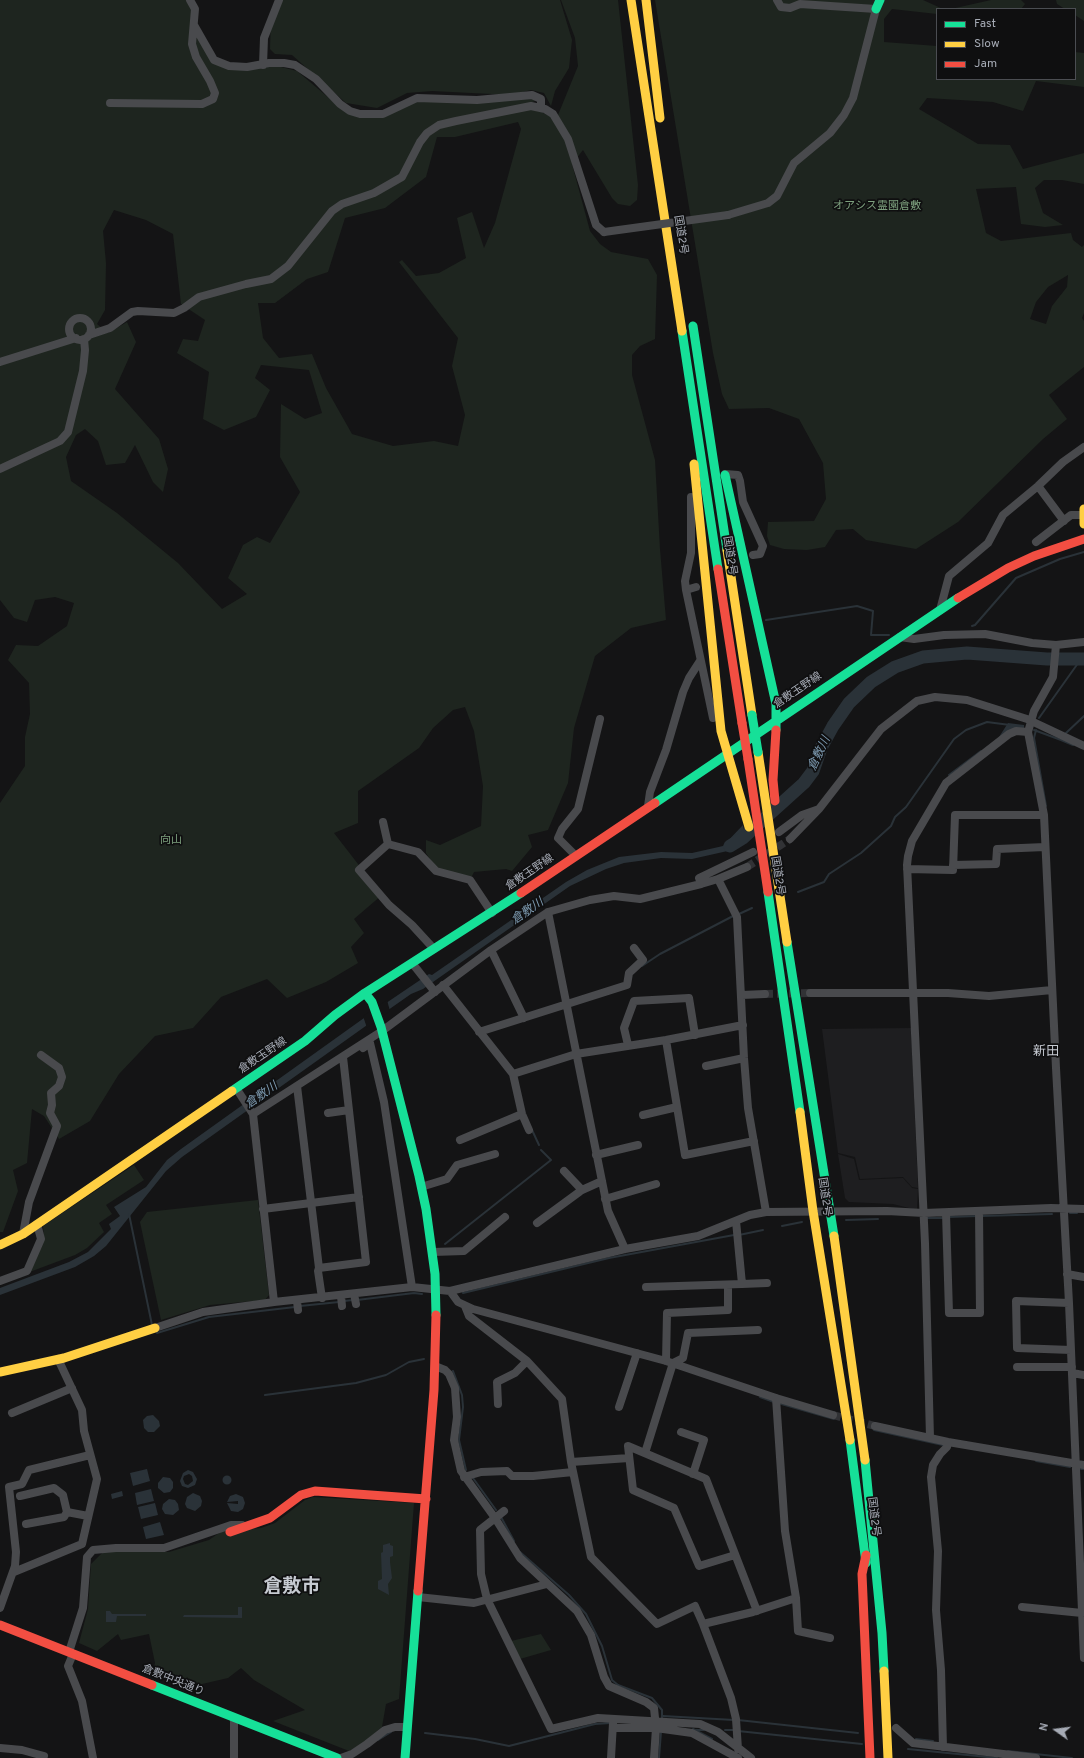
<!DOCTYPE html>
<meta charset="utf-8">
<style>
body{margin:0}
#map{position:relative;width:1084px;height:1758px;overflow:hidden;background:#141415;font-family:Overpass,sans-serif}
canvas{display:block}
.legend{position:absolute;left:936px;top:8px;width:140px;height:72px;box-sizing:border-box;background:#0f0f10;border:1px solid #4b4d52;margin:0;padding:5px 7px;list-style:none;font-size:12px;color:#a6abb5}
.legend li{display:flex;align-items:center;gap:8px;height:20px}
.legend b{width:20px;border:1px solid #4b4d52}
.north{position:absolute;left:1036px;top:1710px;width:40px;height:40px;-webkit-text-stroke:3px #0f0f10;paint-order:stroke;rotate:284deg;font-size:11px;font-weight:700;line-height:16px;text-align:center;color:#a6abb5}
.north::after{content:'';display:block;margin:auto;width:14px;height:18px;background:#a6abb5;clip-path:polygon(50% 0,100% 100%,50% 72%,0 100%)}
</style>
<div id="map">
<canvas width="1084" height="1758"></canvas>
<ul class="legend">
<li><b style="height:5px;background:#16e098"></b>Fast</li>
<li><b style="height:5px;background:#ffcf43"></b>Slow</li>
<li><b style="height:5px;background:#f24e42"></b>Jam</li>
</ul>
<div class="north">N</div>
</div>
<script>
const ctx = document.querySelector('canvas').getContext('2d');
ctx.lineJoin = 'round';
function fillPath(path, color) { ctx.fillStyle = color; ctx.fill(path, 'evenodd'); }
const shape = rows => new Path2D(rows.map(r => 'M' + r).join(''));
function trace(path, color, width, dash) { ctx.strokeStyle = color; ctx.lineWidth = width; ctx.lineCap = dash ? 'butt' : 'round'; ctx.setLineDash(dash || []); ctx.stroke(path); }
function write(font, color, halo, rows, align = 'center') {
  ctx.font = font + ' Overpass,"Noto Sans JP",sans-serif'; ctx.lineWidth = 3.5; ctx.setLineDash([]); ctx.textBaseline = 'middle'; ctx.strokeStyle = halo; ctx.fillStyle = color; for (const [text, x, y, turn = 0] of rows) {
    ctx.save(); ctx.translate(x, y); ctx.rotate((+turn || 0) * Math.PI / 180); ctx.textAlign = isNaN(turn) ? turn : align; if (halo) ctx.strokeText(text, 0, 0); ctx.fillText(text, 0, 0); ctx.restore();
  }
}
const built = shape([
 [911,1028,918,1188,912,1187,903,1177,860,1179,855,1157,838,1153,822,1029],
 [838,1154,854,1159,859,1180,903,1178,912,1188,918,1189,917,1210,893,1204,849,1202,845,1198]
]);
const green = shape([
 [0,0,186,0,192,9,212,61,281,67,297,71,336,104,359,116,422,100,532,97,537,100,528,104,549,116,558,115,578,66,575,38,561,0,618,0,638,185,637,200,630,206,618,204,612,198,583,150,572,164,590,231,600,244,611,252,648,259,657,275,655,339,640,346,632,355,632,375,655,460,660,549,666,620,631,628,595,656,574,728,568,783,548,830,528,835,532,847,512,871,506,869,474,872,472,876,468,878,437,870,426,853,426,840,440,845,481,826,483,786,474,731,465,707,453,710,433,728,419,748,358,791,358,823,334,833,382,895,354,919,364,933,351,947,358,963,326,982,287,998,267,979,221,997,193,1028,155,1036,119,1074,90,1121,59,1139,44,1116,32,1109,27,1163,13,1170,18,1191,3,1232,0,1232,0,803,25,766,25,737,30,714,29,683,8,660,16,645,38,646,67,626,74,603,55,597,35,600,27,622,14,618,0,600],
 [518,122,521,129,495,223,484,248,472,212,457,218,466,258,439,273,416,276,402,260,399,262,458,338,452,366,465,415,458,446,434,441,393,446,352,434,326,388,312,354,279,358,263,338,258,303,275,303,307,279,328,272,345,218,385,208,426,177,437,137,455,137],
 [114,210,146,220,173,234,181,304,205,320,198,341,183,339,177,353,209,372,203,419,224,430,256,417,270,390,255,378,261,365,309,370,322,413,305,419,281,404,280,457,300,492,270,543,257,537,243,545,228,578,247,594,222,609,178,563,117,513,71,481,66,457,76,435,85,429,98,441,106,465,125,463,135,445,153,482,163,492,168,469,159,439,115,389,136,342,127,322,108,333,97,324,105,310,106,263,103,231],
 [276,0,560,0,572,40,569,68,555,91,551,106,544,93,531,90,511,95,432,91,407,93,377,108,346,103,292,55,275,54,270,49,271,15],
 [655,0,923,0,943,9,937,9,937,14,892,9,884,19,884,42,937,46,937,79,1075,79,1075,52,1084,53,1084,87,1036,81,1023,111,993,102,927,98,919,109,978,144,1010,145,1023,169,1084,153,1084,184,1062,180,1044,180,1035,188,1043,213,1063,225,1045,227,1021,224,1016,187,976,189,986,233,1001,241,1071,233,1073,240,1082,247,1084,245,1084,313,1082,318,1084,321,1084,367,1049,395,1067,419,1043,439,958,522,916,549,866,540,853,529,836,530,825,547,807,550,784,549,770,545,767,536,768,522,814,521,826,499,823,463,799,419,769,408,729,409,722,394,713,353],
 [1068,275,1067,287,1052,306,1046,324,1030,319,1036,302,1048,287],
 [991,0,1021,0,1025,4,1021,9,951,9],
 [1056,0,1084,0,1084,21,1075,15,1075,9,1065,9,1057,4],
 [134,1165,144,1180,106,1205,112,1214,99,1223,104,1232,87,1248,75,1255,27,1273,44,1237,43,1226],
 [258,1200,269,1295,265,1300,210,1305,161,1320,140,1222,147,1212],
 [313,1497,414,1503,399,1699,386,1704,382,1727,362,1744,349,1751,273,1721,305,1710,254,1680,241,1668,228,1678,189,1687,153,1672,155,1663,149,1634,121,1640,118,1634,97,1651,79,1643,88,1609,91,1564,103,1552,169,1552,209,1540,222,1531,261,1528,275,1523,305,1500],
 [541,1634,551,1650,520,1659,511,1641]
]);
const water = shape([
 [1008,723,1024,725,1024,729,999,737],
 [743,825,746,842,732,850,692,859,661,858,624,863,606,869,570,886,423,989,411,994,391,1008,182,1157,166,1171,106,1246,94,1256,75,1267,0,1295,0,1288,69,1262,88,1252,111,1229,109,1224,120,1216,114,1207,146,1187,167,1160,181,1149,364,1018,429,974,432,975,566,882,587,870,619,857,661,852,692,853,723,846],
 [153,1415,159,1421,160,1426,154,1432,148,1432,144,1428,143,1420,147,1416],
 [147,1469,150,1481,133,1486,130,1473],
 [188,1470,193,1472,197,1479,195,1485,188,1488,182,1486,180,1481,183,1473],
 [189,1474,192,1476,193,1481,188,1485,185,1484,183,1479,184,1476],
 '222.5 1480a4.5 4.5 0 1 1 9 0a4.5 4.5 0 1 1-9 0Z',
 [163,1477,170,1478,173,1482,173,1488,170,1492,164,1493,158,1488,158,1483],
 [151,1489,154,1501,137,1505,135,1493],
 [122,1491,123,1496,112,1499,111,1494],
 [193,1493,200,1496,202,1501,201,1506,195,1511,187,1508,185,1504,187,1497],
 [236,1494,243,1497,245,1503,243,1509,238,1512,231,1511,227,1503,238,1504,238,1501,227,1502,230,1496],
 [169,1499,175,1500,178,1504,179,1510,173,1515,165,1514,162,1509,163,1504],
 [155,1503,158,1515,141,1519,138,1507],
 [160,1522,164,1535,146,1539,143,1527],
 [390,1543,390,1545,393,1546,393,1556,390,1557,390,1562,392,1578,388,1584,389,1595,378,1589,378,1581,382,1579,381,1553,383,1552,383,1545],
 [238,1607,242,1607,242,1618,183,1617,184,1615,238,1615],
 [106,1611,110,1611,112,1614,146,1614,146,1616,117,1616,116,1622,106,1622]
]);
const pier = shape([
 [387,1000,390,1011,367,1028,363,1016]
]);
const stream = shape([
 [766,620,857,606,873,611,871,635,889,635],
 [972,626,975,625,1016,578,1060,559,1084,552],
 [1039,718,1081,659],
 [1034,730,1061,740,1062,738],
 [1036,730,1034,738,1046,806],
 [1066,733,1084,716],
 [1061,740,1073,745],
 [949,775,981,751],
 [798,892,824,882,829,874,861,853,891,826,895,817,906,807,954,739,966,730,987,722,1010,725],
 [739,914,752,908],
 [642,966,660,954,735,915],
 [532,1130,539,1145],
 [1070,1213,1077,1213],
 [129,1214,152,1325],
 [981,1216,1052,1214],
 [949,1217,977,1216],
 [926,1218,945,1218],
 [846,1220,878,1219],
 [782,1226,802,1222],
 [739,1235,763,1230],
 [445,1244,551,1160,541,1150],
 [463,1293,609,1258,734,1235],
 [357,1300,414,1293,422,1294],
 [344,1301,353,1300],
 [300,1306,339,1302],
 [157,1333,209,1317,295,1307],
 [453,1371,462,1395,463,1407,459,1440,466,1470],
 [265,1395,356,1383,386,1375,409,1362,424,1359],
 [760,1397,774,1402],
 [778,1403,834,1419],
 [874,1430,943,1445],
 [1036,1461,1070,1467],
 [1081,1469,1084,1469],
 [473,1478,496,1510],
 [501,1517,514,1541],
 [520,1552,569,1595,586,1614,602,1646,612,1680,618,1685,652,1698,662,1710,662,1719],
 [663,1716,734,1720],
 [738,1720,858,1733],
 [693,1729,712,1739],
 [696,1730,704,1730],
 [725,1730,734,1730],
 [738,1731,862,1744],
 [425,1733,475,1739,509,1746,595,1724,610,1723],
 [916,1739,933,1741],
 [378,1740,391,1732],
 [908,1749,997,1758],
 [1008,1751,1072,1758],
 [659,1758,661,1732]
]);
const river = shape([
 [730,846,743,838,804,783,813,771,821,748,833,726,849,703,871,682,895,667,923,657,967,653,1047,659,1084,659]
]);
const streetTunnel = shape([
 [747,867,790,839],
 [765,994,810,993],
 [833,1415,875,1426]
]);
const street = shape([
 [194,25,214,60,229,66,247,67,269,63,284,63,295,65,316,79,340,104,350,111,360,114,383,114,417,98,477,100,532,95,541,99,541,108],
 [263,65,264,38,279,0],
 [110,103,202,104,213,99,215,93,210,81,196,57,192,44,195,9,190,0],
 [728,215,768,203,777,196,794,163,830,133,844,115,853,98,876,9,800,4,790,8,781,7,777,0],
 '69 329a11 11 0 1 1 22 0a11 11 0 1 1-22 0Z',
 [89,335,110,328,132,312,138,311,174,313,184,308,199,297,246,284,271,279,288,266,332,211,342,204,374,193,402,177,420,142,427,133,439,125,456,121,531,106,545,109,553,114,568,139,596,225,604,232],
 [0,362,76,338],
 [0,469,60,441,68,432,83,371,85,350,84,339],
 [725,474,738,475,740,481,743,502,763,546,760,554,753,555],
 [1038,486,1064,521],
 [691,497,691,553,685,581,686,590,713,718],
 [1036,542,1071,515,1083,515],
 [686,590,696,587],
 [940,610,949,576,988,543,1003,515,1038,486,1063,462,1084,447],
 [900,637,914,639,944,635,985,634,1032,643,1056,645,1084,642],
 [1056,645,1053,677,1034,711,1028,732,1044,815,1056,1068,1069,1303,1084,1658],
 [648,806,650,792,666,750,683,692,689,678,700,661],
 [383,822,388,844,359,870,389,905,412,925,434,949],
 [779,832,802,815,819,809,881,729,917,701,935,697,967,700,1027,719,1084,746],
 [790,839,819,809],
 [388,844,418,852,436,871,470,880,492,913],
 [753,852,699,878,701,884,718,879,737,917,744,1058,748,1108,766,1212],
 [576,856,558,838,562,829,578,809,600,719],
 [953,865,996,864,997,849,1045,847],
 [907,869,953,870,955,815,1044,815],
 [718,879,747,867],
 [548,912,608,1211,625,1249],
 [491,950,524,1018],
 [412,963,435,992],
 [443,985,513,1074,576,1054,666,1040,743,1025],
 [810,993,948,993,989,996,1052,990],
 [742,995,765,994],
 [479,1032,627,985,629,973,643,960,634,948],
 [666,1040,685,1155,754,1141],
 [628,1045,624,1028,634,1001,689,998,695,1035],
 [363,1048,370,1043,384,1102,412,1287],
 [706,1066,744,1058],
 [513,1074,522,1114,529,1130],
 [297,1086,319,1268],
 [236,1088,253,1114,274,1302],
 [328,1113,349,1110],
 [253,1114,382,1031,491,950,548,912,590,900,614,896,640,899,701,884],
 [643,1115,677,1107],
 [460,1140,522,1114],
 [596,1155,638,1145],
 [564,1171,582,1190],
 [421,1187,447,1179,457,1165,495,1154],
 [605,1199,656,1184],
 [263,1209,359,1197],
 [946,1213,949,1313,980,1313,979,1211],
 [537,1223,582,1190,602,1181],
 [23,1234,29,1202,57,1126,50,1113,52,1105,51,1093,59,1086,62,1077,59,1068,41,1055],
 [433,1252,464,1251,505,1217],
 [1067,1274,1084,1277],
 [0,1281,27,1271,41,1239,37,1224],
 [742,1284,767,1283],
 [646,1287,742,1284,736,1221],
 [450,1291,458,1302,473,1309,666,1361,776,1398,833,1415],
 [354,1294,356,1304],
 [341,1296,342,1306],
 [322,1298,318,1271,319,1268,366,1262,343,1057],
 [297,1301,298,1310],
 [1069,1303,1016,1301,1017,1348,1071,1350],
 [465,1306,469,1316,527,1361,562,1399,571,1462,591,1557,657,1624,695,1606,703,1624,731,1698,736,1719,738,1749],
 [155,1328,203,1312,274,1302,412,1287,450,1291,625,1249,698,1236,750,1215,766,1212,887,1211,924,1213,1051,1208,1084,1209],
 [666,1361,667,1313,728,1310,728,1285],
 [435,1366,445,1370,449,1374,455,1388,457,1417,454,1440,461,1471,495,1518,520,1558,577,1611,591,1635,604,1677,609,1686,646,1702,654,1708,656,1728,654,1758],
 [1017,1367,1072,1367],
 [1072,1373,1084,1375],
 [776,1398,785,1531,796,1598,798,1631,830,1638],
 [498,1404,497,1382,515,1373,527,1361],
 [619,1407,637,1353],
 [12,1413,72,1388],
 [875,1426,948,1442,1084,1465],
 [681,1432,704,1440,693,1474],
 [930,1438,925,1243,907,865,908,856,912,841,946,783,1009,734,1016,731,1028,732],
 [645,1453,673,1363,683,1358,688,1333,758,1330],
 [571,1462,629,1458],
 [464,1477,481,1472,507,1471,512,1476,533,1476,573,1472],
 [20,1496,54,1488,63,1495,67,1512,88,1516],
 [504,1511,480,1530,481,1574,487,1599,551,1729,598,1718,700,1724,718,1732,751,1758],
 [26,1524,64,1517,67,1512],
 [735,1555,699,1566,674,1508,633,1490,628,1446,706,1479,757,1611],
 [14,1572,82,1544,97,1479,84,1431,82,1410,58,1359],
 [418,1597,474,1603,547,1584],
 [1022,1607,1082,1613],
 [0,1608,15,1566,16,1552,9,1487,22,1484,29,1470,90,1455],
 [703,1624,753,1612,796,1598],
 [69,1652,83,1608,87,1557,93,1550,116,1548,164,1548,231,1525,242,1525],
 [73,1654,68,1666,82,1701,93,1758],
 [613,1728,656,1728,692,1733,738,1758],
 [896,1728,913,1743,1036,1758],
 [943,1747,941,1670,936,1610,938,1551,931,1477,933,1465,940,1454,947,1447,948,1442],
 [0,1748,22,1750,44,1756,43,1758],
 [234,1758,234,1718],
 [341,1758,352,1754,367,1744,385,1730,395,1727,407,1727],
 [611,1758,613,1723]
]);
const fast = shape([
 [876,9,880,0],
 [693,326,727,550],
 [682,331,718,569],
 [725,475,776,704,776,730],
 [655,803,958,598],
 [768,892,800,1112],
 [787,942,834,1236],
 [365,993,372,1002,381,1027,419,1176,426,1209,435,1274,436,1315],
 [232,1091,305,1041,335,1015,365,993,521,893],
 [850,1440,866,1563],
 [865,1460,882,1633,884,1671],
 [152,1685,337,1758],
 [405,1758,418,1591]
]);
const slow = shape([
 [631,0,682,331],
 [646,0,660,118],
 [694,464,721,731,749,827],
 [1084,509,1084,524],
 [727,550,752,715],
 [758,752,787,942],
 [800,1112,813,1211,850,1440],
 [834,1236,865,1460],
 [0,1245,23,1234,232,1091],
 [0,1372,64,1358,155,1328],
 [884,1671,888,1758]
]);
const jam = shape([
 [718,569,742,723],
 [958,598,1008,568,1034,556,1084,539],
 [748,759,768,892],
 [775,801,773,780,776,730],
 [521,893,655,803],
 [230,1532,270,1518,301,1495,315,1491,426,1499],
 [866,1555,862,1574,870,1758],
 [418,1591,434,1390,436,1315],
 [0,1625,152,1685]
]);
const streetBridge = shape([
 [604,232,728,215]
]);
const fastBridge = shape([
 [752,715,758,752]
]);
const jamBridge = shape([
 [742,723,748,759]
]);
const parkNames = [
 ["オアシス霊園倉敷",877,207],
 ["向山",171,841]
];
const streetNames = [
 ["国道2号",680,235,81],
 ["国道2号",729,556,81],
 ["倉敷玉野線",798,691,-34],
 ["倉敷玉野線",530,873,-34],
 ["国道2号",777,876,81],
 ["倉敷玉野線",263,1056,-34],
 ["国道2号",824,1197,82],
 ["国道2号",873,1517,83],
 ["倉敷中央通り",173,1681,22]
];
const waterNames = [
 ["倉敷川",820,754,-65],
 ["倉敷川",528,912,-35],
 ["倉敷川",262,1096,-35]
];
const quarterNames = [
 ["新田",1046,1052]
];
const townNames = [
 ["倉敷市",292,1588]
];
fillPath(built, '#1e1e20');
fillPath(green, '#1e251f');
fillPath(water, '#2a3238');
fillPath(pier, '#141415');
trace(stream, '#2a3238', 2);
trace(river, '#2a3238', 13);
trace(streetTunnel, '#313235', 8, [8, 4]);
trace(street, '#494a4d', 8);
trace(fast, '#16e098', 9);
trace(slow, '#ffcf43', 9);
trace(jam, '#f24e42', 9);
trace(streetBridge, '#494a4d', 8);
trace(fastBridge, '#16e098', 9);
trace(jamBridge, '#f24e42', 9);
write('11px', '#7da07e', '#0f0f10', parkNames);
write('11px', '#a6abb5', '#0f0f10', streetNames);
write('italic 12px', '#7d9ab0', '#0f0f10', waterNames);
write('13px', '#c6cad1', '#0f0f10', quarterNames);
write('bold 19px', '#c6cad1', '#0f0f10', townNames);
</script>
